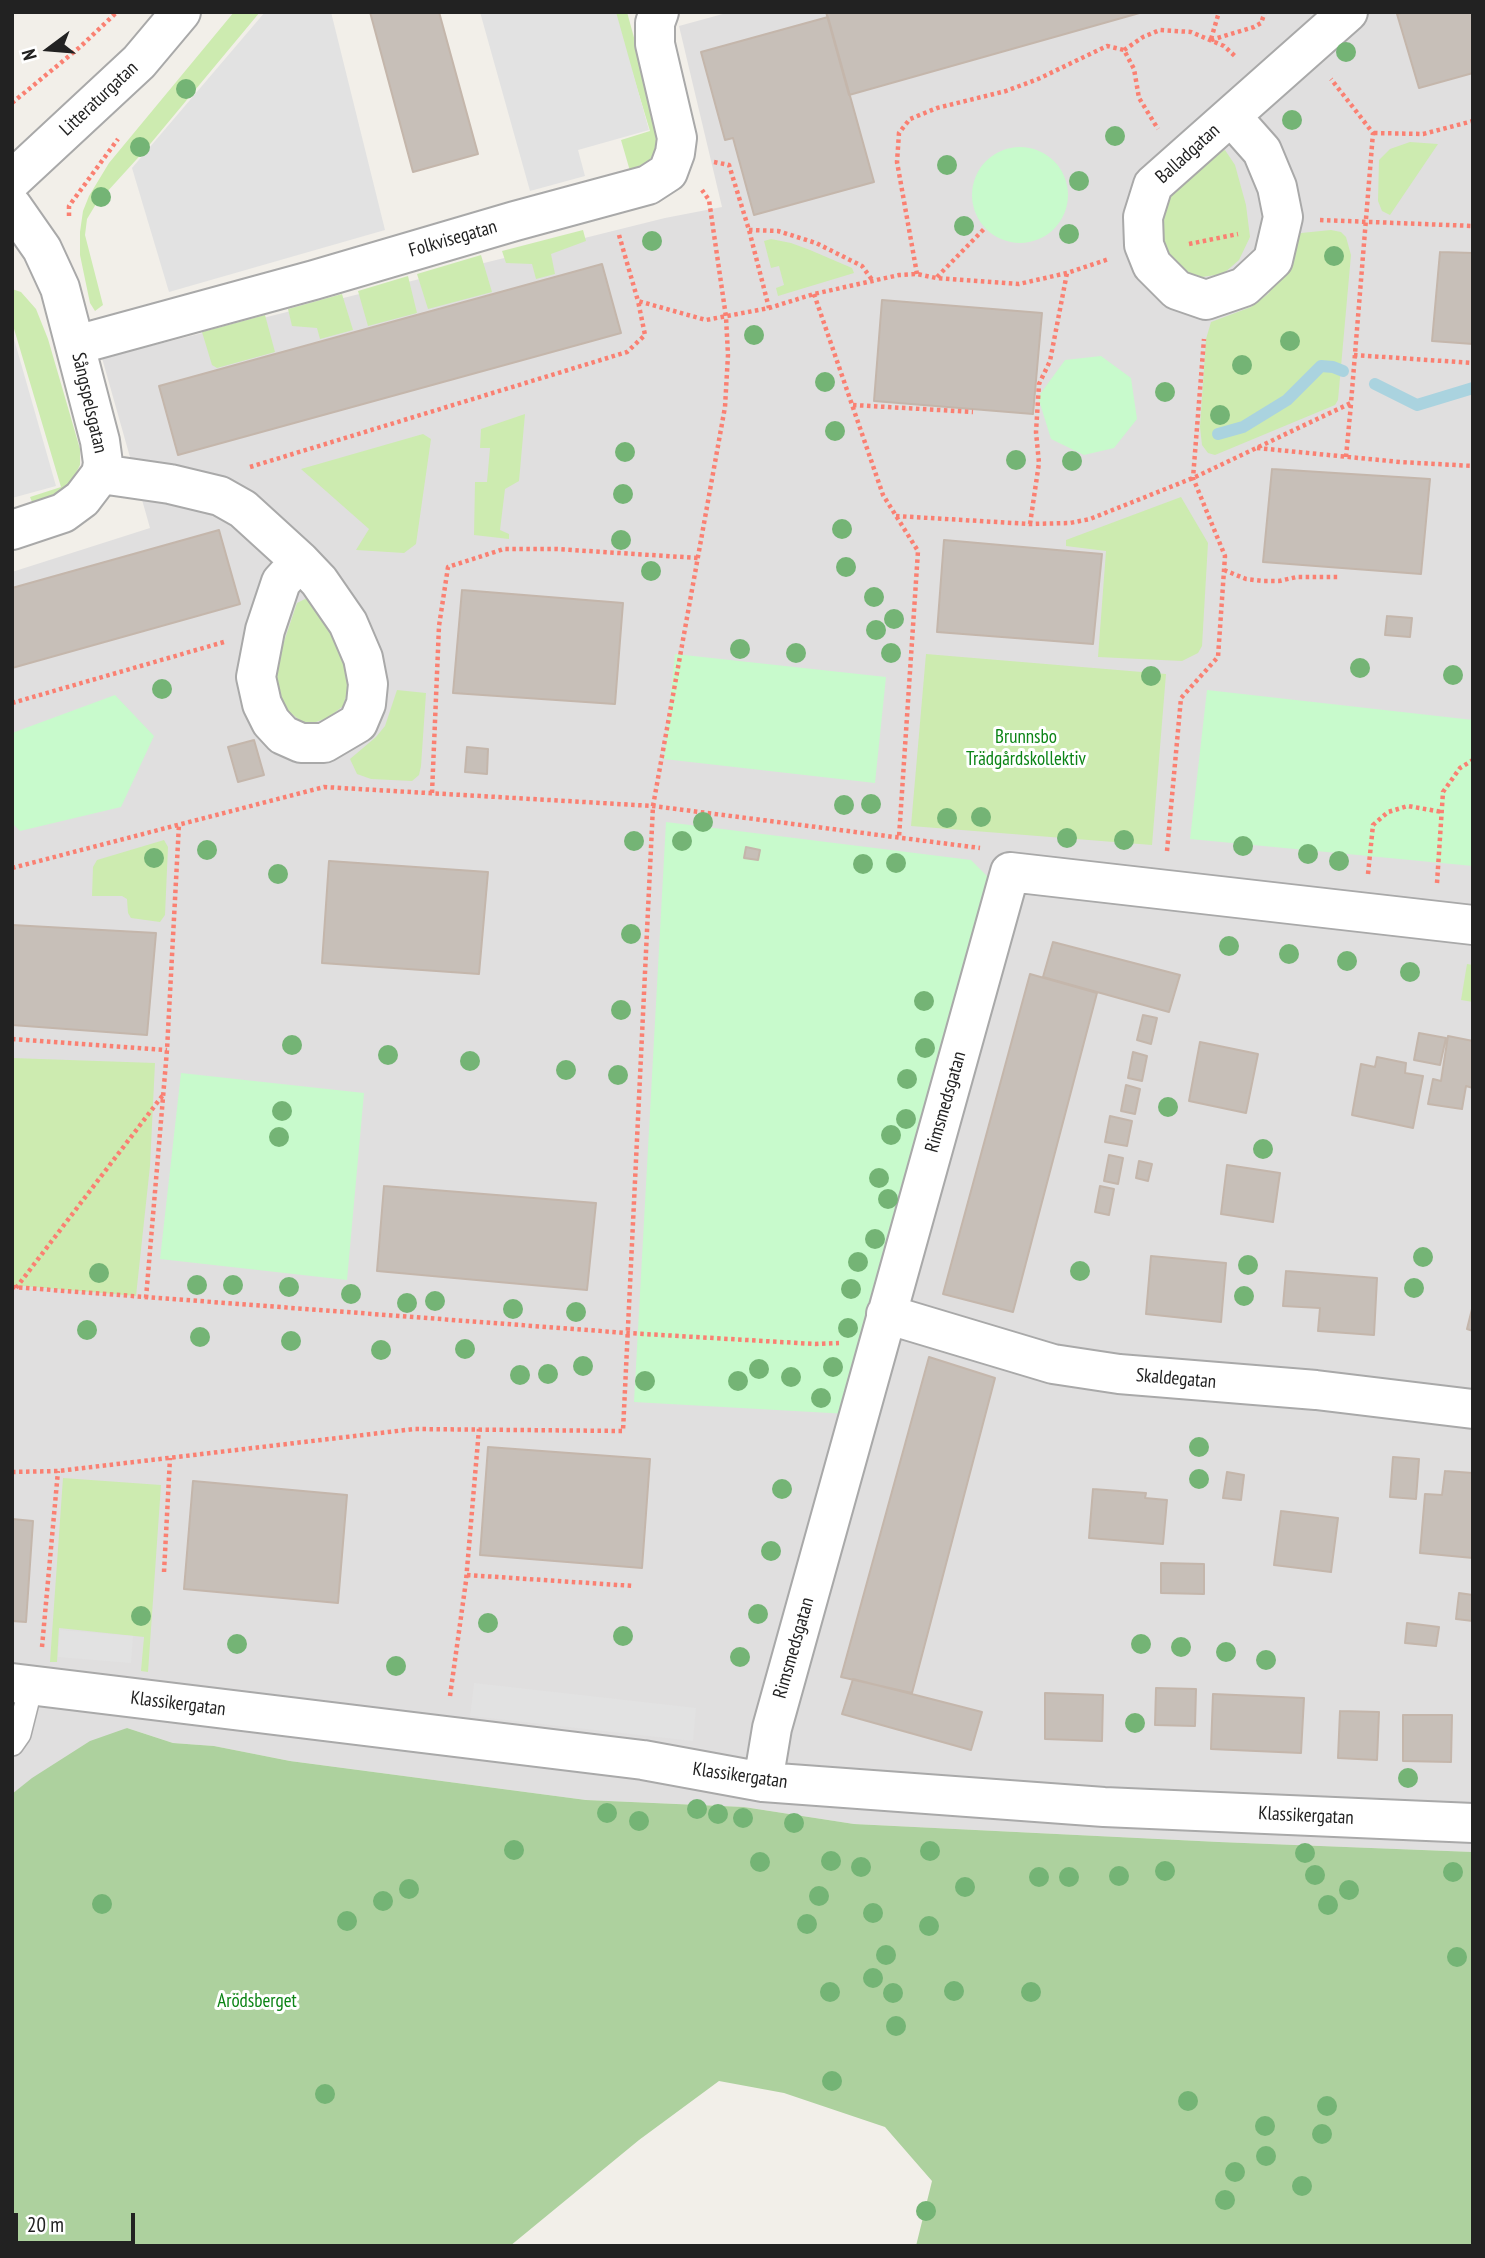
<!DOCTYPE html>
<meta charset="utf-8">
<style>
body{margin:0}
#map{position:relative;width:1485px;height:2258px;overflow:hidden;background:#f2efe9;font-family:"PT Sans Narrow",sans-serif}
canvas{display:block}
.frame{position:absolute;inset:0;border:14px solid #222;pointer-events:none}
.north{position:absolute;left:14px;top:14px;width:70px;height:70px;-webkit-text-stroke:5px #fff;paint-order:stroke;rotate:254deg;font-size:19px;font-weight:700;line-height:28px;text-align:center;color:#222}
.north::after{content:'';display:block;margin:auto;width:24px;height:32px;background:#222;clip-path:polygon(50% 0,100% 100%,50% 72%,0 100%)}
.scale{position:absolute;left:14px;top:2213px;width:121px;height:32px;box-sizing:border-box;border:4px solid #222;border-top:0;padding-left:9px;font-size:21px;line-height:24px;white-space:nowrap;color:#222;-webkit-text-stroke:5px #fff;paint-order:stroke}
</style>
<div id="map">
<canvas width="1485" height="2258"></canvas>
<div class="frame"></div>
<div class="north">N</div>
<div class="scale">20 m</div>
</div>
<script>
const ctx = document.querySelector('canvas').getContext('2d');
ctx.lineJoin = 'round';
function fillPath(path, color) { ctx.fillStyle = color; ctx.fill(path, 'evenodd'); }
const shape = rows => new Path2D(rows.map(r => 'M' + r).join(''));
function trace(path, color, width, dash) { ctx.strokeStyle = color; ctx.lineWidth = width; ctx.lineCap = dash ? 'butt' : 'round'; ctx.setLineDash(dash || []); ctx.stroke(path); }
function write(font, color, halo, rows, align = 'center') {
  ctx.font = font + ' "PT Sans Narrow",sans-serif'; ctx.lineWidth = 6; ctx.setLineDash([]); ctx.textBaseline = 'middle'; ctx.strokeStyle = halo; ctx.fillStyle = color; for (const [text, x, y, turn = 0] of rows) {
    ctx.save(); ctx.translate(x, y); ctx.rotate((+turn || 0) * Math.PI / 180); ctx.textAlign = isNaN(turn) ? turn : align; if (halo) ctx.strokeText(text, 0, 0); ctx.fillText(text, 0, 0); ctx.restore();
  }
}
const residential = shape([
 [730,12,1473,12,1473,1852,1219,1842,854,1824,744,1807,586,1800,290,1761,214,1746,173,1743,127,1728,12,1794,12,572,150,528,102,358,665,218,722,207,679,26]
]);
const grass = shape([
 [234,12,260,12,146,149,96,204,87,219,85,235,103,305,95,311,90,303,80,255,80,232,83,211,89,196,109,163],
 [614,12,627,12,659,129,657,146,650,160,642,167,630,171,621,140,650,131],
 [1410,142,1438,144,1390,215,1382,211,1378,201,1379,160,1390,149],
 [1225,150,1235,165,1246,205,1250,237,1239,260,1223,274,1202,277,1180,270,1159,243,1162,205,1212,154],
 [583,230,586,241,551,254,555,274,536,279,532,264,506,263,502,251],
 [1331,230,1341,232,1346,237,1351,255,1338,400,1335,405,1215,455,1208,453,1202,445,1200,427,1206,339,1211,322,1251,307,1268,294,1282,275,1295,237,1301,233],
 [771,239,791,243,810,250,852,268,854,273,778,296,776,288,784,285,779,266,771,268,764,241],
 [481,255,492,292,428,309,417,274],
 [408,276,417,313,368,326,358,291],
 [12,289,21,292,36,309,48,339,80,449,80,465,70,485,55,495,32,502,30,497,61,487,12,322],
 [342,294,353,330,320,339,317,328,292,326,288,309],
 [265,315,275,352,217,368,212,365,202,332],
 [525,414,519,481,505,489,500,530,509,534,509,539,474,535,475,482,487,482,490,448,480,448,481,429],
 [423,434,431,439,416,544,404,553,356,550,369,529,301,469],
 [1181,497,1208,543,1202,646,1198,653,1182,661,1098,657,1106,551,1066,546,1066,540],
 [311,596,346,658,349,687,343,706,328,718,310,724,302,722,283,707,276,685,276,665,297,603],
 [926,654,1166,674,1152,845,911,826],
 [397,690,426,693,421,766,419,775,412,781,371,779,357,774,350,759,376,737,385,726],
 [164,840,168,847,165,915,160,922,131,918,128,913,127,899,122,896,92,896,93,867,97,860],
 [1467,964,1473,965,1473,1002,1461,1000],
 [12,1058,155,1063,150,1166,136,1296,12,1285],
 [63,1478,161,1485,148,1672,141,1671,144,1637,59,1628,57,1662,50,1662]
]);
const forest = shape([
 [127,1728,173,1743,214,1746,290,1761,586,1800,744,1807,854,1824,1219,1842,1473,1852,1473,2246,916,2246,932,2181,885,2127,784,2093,719,2081,639,2140,510,2246,12,2246,12,1794,32,1778,90,1741]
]);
const park = shape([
 '972 195a48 48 0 1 1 96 0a48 48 0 1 1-96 0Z',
 [1101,356,1131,378,1137,419,1114,448,1084,455,1051,439,1038,397,1065,360],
 [675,654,886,677,875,783,664,759],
 [1207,690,1473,720,1473,866,1190,839],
 [115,695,154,736,121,807,20,831,12,823,12,733],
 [666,822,971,860,990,879,848,1414,634,1402],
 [181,1073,364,1093,347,1280,160,1259]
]);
const parking = shape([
 [265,12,331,12,385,230,169,292,132,168],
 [480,12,616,12,649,130,578,150,585,176,530,191],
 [12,332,56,486,12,498],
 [60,1630,133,1636,131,1663,58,1657],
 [474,1683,696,1708,693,1741,470,1716]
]);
const stream = shape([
 [1375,384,1417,405,1473,388],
 [1218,434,1243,427,1287,400,1321,366,1333,367,1343,371]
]);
const building = shape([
 [370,12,439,12,478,154,413,172,370,12],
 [826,12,1143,12,849,95,826,12],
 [1405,12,1473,12,1473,73,1419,88,1397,14,1405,12],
 [828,17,874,182,754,215,733,138,725,140,701,52,828,17],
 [1440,252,1473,253,1473,344,1432,341,1440,252],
 [602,264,621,333,178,455,159,386,602,264],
 [882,300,1042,313,1033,414,874,401,882,300],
 [1272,469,1430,479,1421,574,1263,562,1272,469],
 [219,530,240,604,12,668,12,588,219,530],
 [944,540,1102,554,1093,644,937,632,944,540],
 [462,590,623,603,615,704,453,693,462,590],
 [1387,616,1412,618,1410,637,1385,635,1387,616],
 [254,740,264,775,238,782,228,747,254,740],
 [467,747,488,749,487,774,465,772,467,747],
 [746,847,760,850,758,860,744,858,746,847],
 [329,861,488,872,479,974,322,963,329,861],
 [12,925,156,933,147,1035,12,1025,12,925],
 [1053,942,1180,975,1169,1012,1043,977,1053,942],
 [1030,974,1097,993,1013,1312,943,1294,1030,974],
 [1143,1015,1157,1018,1151,1044,1137,1040,1143,1015],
 [1419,1033,1446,1038,1440,1065,1414,1060,1419,1033],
 [1448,1036,1473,1041,1473,1088,1466,1086,1462,1109,1428,1104,1433,1079,1441,1081,1448,1036],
 [1200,1042,1258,1054,1246,1113,1189,1101,1200,1042],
 [1133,1052,1147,1056,1142,1081,1128,1078,1133,1052],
 [1377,1057,1406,1063,1405,1073,1423,1076,1413,1128,1352,1115,1361,1064,1375,1067,1377,1057],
 [1126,1085,1140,1089,1135,1114,1121,1111,1126,1085],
 [1110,1116,1132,1121,1127,1146,1105,1142,1110,1116],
 [1109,1155,1123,1158,1118,1184,1104,1181,1109,1155],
 [1139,1161,1152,1164,1148,1181,1136,1178,1139,1161],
 [1227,1165,1280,1173,1273,1222,1221,1214,1227,1165],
 [384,1186,596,1203,587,1290,377,1271,384,1186],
 [1100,1186,1114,1189,1109,1215,1095,1212,1100,1186],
 [1151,1256,1226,1263,1221,1322,1146,1314,1151,1256],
 [1286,1271,1377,1278,1374,1335,1318,1331,1320,1308,1283,1306,1286,1271],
 [1473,1305,1473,1331,1467,1329,1473,1305],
 [929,1357,995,1378,912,1693,841,1677,929,1357],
 [488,1447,650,1459,642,1568,480,1555,488,1447],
 [1393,1457,1419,1459,1416,1499,1390,1497,1393,1457],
 [1445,1471,1473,1473,1473,1558,1420,1553,1425,1494,1442,1495,1445,1471],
 [1227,1472,1244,1475,1241,1500,1223,1498,1227,1472],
 [193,1481,347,1495,338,1603,184,1589,193,1481],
 [1093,1489,1146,1493,1145,1498,1167,1500,1163,1544,1089,1538,1093,1489],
 [1281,1511,1338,1518,1331,1572,1274,1565,1281,1511],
 [12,1519,33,1521,26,1622,12,1621,12,1519],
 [1161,1563,1204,1564,1204,1594,1161,1593,1161,1563],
 [1459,1593,1473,1595,1473,1621,1456,1619,1459,1593],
 [1407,1623,1439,1627,1436,1646,1405,1643,1407,1623],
 [853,1679,982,1712,971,1750,842,1714,853,1679],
 [1156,1688,1196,1689,1195,1726,1155,1725,1156,1688],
 [1045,1693,1103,1695,1102,1741,1045,1739,1045,1693],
 [1213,1694,1304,1698,1301,1753,1211,1749,1213,1694],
 [1340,1711,1379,1712,1377,1760,1338,1758,1340,1711],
 [1403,1715,1452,1715,1451,1762,1403,1761,1403,1715]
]);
const path = shape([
 [1211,39,1219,12],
 [1211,40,1254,27,1261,23,1265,12],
 [1124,50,1143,37,1160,30,1191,32,1224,46,1236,57],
 [12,103,80,47,117,12],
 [1374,133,1423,134,1473,121],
 [714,162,729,165,749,230,769,308],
 [69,216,69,206,118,139],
 [1320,220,1473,226],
 [749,230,778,231,816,243,862,266,873,281],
 [619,235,638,301],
 [1189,244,1238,234],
 [917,274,897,162,899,133,910,119,937,108,1006,91,1038,79,1107,46,1124,50,1134,69,1139,98,1158,129],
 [937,277,985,228],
 [814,294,883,495,918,551,899,837],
 [1354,355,1473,363],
 [853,405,973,412],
 [1257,448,1400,462,1473,466],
 [1346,457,1351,404],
 [250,467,627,352,645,335,638,301,706,320,769,308,814,294,899,275,917,274,936,278,1019,284,1067,273,1109,259],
 [896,516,1030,524,1070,523,1090,519,1193,478,1351,403,1373,133,1331,79],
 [1030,524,1039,463,1036,432,1039,384,1050,361,1067,273],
 [1224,570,1246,579,1263,581,1279,581,1297,577,1340,577],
 [12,703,224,642],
 [432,793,439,626,448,567,504,549,556,549,698,558],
 [1167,851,1181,698,1218,657,1225,556,1193,478,1204,339],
 [12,868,324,787,653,806,980,848],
 [1368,874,1373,825,1388,812,1408,806,1442,812],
 [1437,883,1443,792,1460,768,1473,760],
 [12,1039,167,1050],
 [12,1287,627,1333,815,1344,839,1343],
 [16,1288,163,1095],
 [146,1298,167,1050,179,824],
 [12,1472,58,1471,414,1429,623,1431,653,806,725,407,728,355,726,317,709,200,702,190],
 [164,1572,170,1458],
 [467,1575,634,1586],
 [42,1647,58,1471],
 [450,1696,466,1581,479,1429]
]);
const service = shape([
 [12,1744,19,1734,31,1686]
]);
const minor = shape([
 [1231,116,1262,151,1277,187,1283,217,1273,260,1244,287,1206,300,1177,290,1152,265,1144,245,1143,217,1153,185,1348,12],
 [12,206,42,249,60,288,100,441,103,463,101,474,170,484,220,496,243,509,300,561],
 [76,345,314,280,515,221,648,185,668,172,675,153,677,138,655,44,655,23,659,12],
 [12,530,63,513,82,499,101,474],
 [300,561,319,581,348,623,363,658,368,684,366,704,358,723,324,743,301,743,283,735,271,722,262,704,256,677,265,630,281,582,300,561],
 [886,1314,1053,1364,1119,1374,1316,1390,1473,1409],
 [12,1683,643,1760,763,1782,1104,1807,1473,1823],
 [763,1782,772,1728,1010,872,1473,925]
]);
const tertiary = shape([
 [12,180,139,62,181,12]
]);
const trees = [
 [1346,52],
 [186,89],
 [1292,120],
 [1115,136],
 [140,147],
 [947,165],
 [1079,181],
 [101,197],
 [964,226],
 [1069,234],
 [652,241],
 [1334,256],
 [754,335],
 [1290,341],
 [1242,365],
 [825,382],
 [1165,392],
 [1220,415],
 [835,431],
 [625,452],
 [1016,460],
 [1072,461],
 [623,494],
 [842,529],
 [621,540],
 [846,567],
 [651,571],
 [874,597],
 [894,619],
 [876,630],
 [740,649],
 [796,653],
 [891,653],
 [1360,668],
 [1453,675],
 [1151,676],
 [162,689],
 [871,804],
 [844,805],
 [981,817],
 [947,818],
 [703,822],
 [1067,838],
 [1124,840],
 [634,841],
 [682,841],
 [1243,846],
 [207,850],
 [1308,854],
 [154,858],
 [1339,861],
 [896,863],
 [863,864],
 [278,874],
 [631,934],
 [1229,946],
 [1289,954],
 [1347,961],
 [1410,972],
 [924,1001],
 [621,1010],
 [292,1045],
 [925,1048],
 [388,1055],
 [470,1061],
 [566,1070],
 [618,1075],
 [907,1079],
 [1168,1107],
 [282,1111],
 [906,1119],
 [891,1135],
 [279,1137],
 [1263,1149],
 [879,1178],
 [888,1199],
 [875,1239],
 [1423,1257],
 [858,1262],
 [1248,1265],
 [1080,1271],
 [99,1273],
 [197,1285],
 [233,1285],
 [289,1287],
 [1414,1288],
 [851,1289],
 [351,1294],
 [1244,1296],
 [435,1301],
 [407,1303],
 [513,1309],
 [576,1312],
 [848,1328],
 [87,1330],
 [200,1337],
 [291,1341],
 [465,1349],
 [381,1350],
 [583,1366],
 [833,1367],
 [759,1369],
 [548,1374],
 [520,1375],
 [791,1377],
 [645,1381],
 [738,1381],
 [821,1398],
 [1199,1447],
 [1199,1479],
 [782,1489],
 [771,1551],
 [758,1614],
 [141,1616],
 [488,1623],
 [623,1636],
 [237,1644],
 [1141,1644],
 [1181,1647],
 [1226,1652],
 [740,1657],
 [1266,1660],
 [396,1666],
 [1135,1723],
 [1408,1778],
 [697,1809],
 [607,1813],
 [718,1814],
 [743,1818],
 [639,1821],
 [794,1823],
 [514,1850],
 [930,1851],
 [1305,1853],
 [831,1861],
 [760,1862],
 [861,1867],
 [1165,1871],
 [1453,1872],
 [1315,1875],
 [1119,1876],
 [1039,1877],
 [1069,1877],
 [965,1887],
 [409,1889],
 [1349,1890],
 [819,1896],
 [383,1901],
 [102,1904],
 [1328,1905],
 [873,1913],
 [347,1921],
 [807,1924],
 [929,1926],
 [886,1955],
 [1457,1957],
 [873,1978],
 [954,1991],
 [830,1992],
 [1031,1992],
 [893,1993],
 [896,2026],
 [832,2081],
 [325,2094],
 [1188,2101],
 [1327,2106],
 [1265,2126],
 [1322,2134],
 [1266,2156],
 [1235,2172],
 [1302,2186],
 [1225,2200],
 [926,2211]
];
const streetNames = [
 ["Litteraturgatan",99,99,-43],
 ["Balladgatan",1188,154,-42],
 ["Folkvisegatan",453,239,-16],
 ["Sångspelsgatan",89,403,77],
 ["Rimsmedsgatan",946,1102,-74],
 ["Skaldegatan",1176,1379,5],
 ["Rimsmedsgatan",794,1648,-74],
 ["Klassikergatan",178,1704,7],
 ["Klassikergatan",740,1776,8],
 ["Klassikergatan",1306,1816,3]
];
const parkNames = [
 ["Brunnsbo",1026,738],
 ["Trädgårdskollektiv",1026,760],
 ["Arödsberget",257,2002]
];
fillPath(residential, '#e0dfdf');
fillPath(grass, '#cdebb0');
fillPath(forest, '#add19e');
fillPath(park, '#c8facc');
fillPath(parking, '#e2e2e2');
trace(stream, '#aad3df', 12);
fillPath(building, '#c7bfb8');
trace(building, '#c4b6ab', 2);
trace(service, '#a9a9a9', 26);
trace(minor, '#a9a9a9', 42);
trace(tertiary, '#a9a9a9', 42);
trace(path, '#fa8072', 4.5, [3.5, 3.5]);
trace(service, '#fff', 23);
trace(minor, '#fff', 38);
trace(tertiary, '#fff', 38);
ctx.fillStyle = '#74b475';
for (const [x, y] of trees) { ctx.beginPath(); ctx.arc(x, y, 10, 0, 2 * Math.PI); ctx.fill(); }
write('19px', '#222', '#fff', streetNames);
write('19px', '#0c8416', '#fff', parkNames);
</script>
